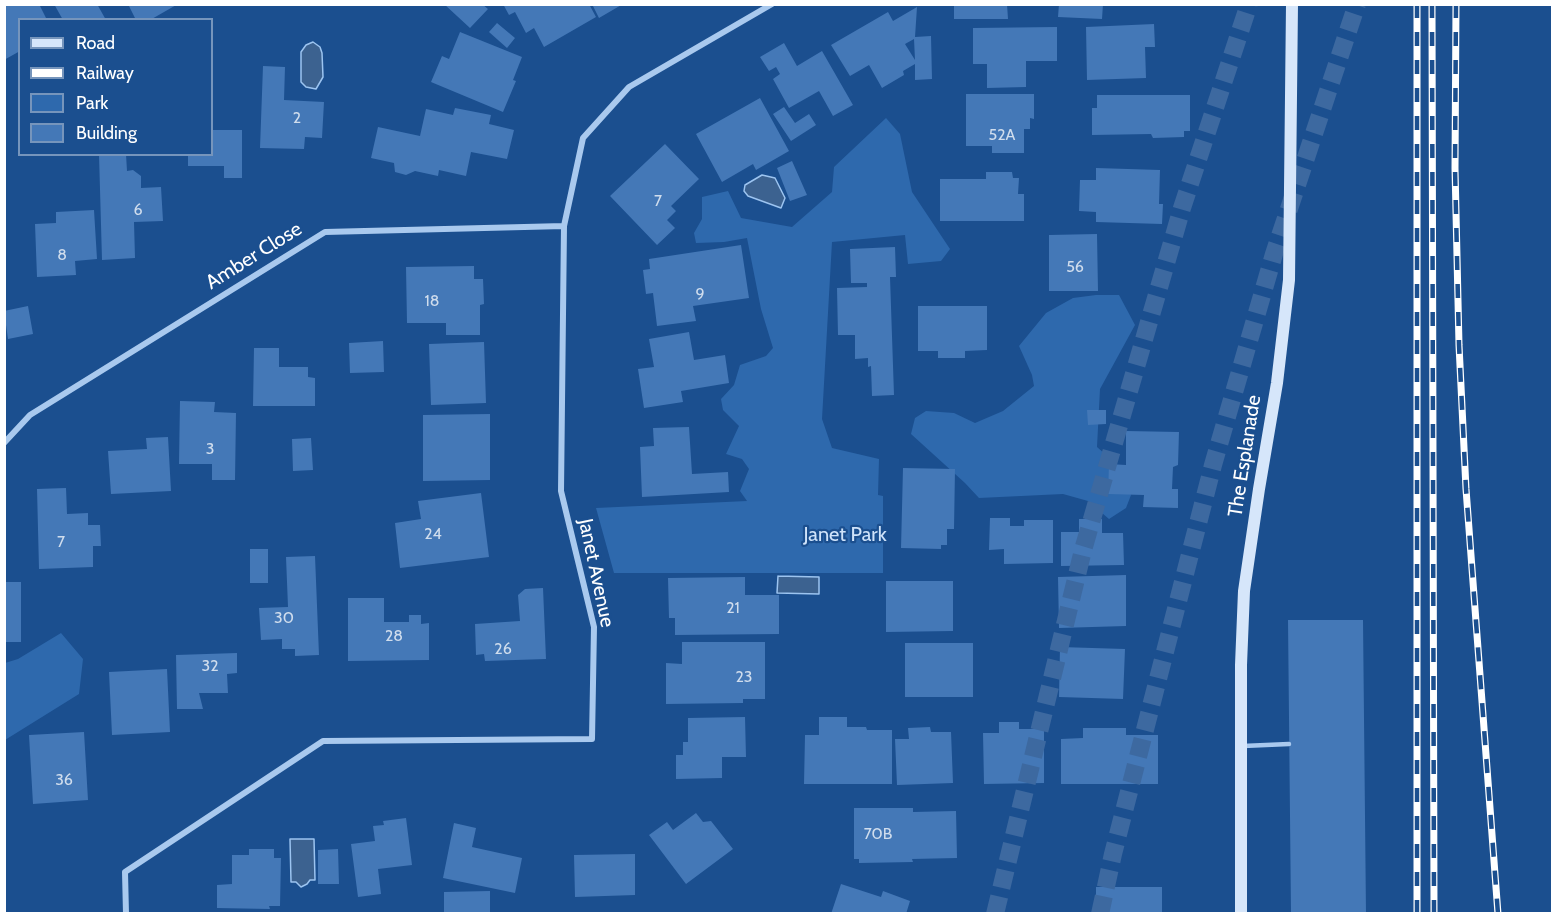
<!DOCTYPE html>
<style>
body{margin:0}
#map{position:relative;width:1557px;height:918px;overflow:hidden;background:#1b4f8f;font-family:Cabin,sans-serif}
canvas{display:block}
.frame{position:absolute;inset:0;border:6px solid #fff;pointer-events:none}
.legend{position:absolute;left:18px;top:18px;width:195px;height:138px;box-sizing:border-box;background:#1b4f8f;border:2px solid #7695bc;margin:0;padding:8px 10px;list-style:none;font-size:18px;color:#fff}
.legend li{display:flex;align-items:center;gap:12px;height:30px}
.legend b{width:30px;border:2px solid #7695bc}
</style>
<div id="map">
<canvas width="1557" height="918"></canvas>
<div class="frame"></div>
<ul class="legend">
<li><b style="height:8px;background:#d6e6fa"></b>Road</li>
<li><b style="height:8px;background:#fff"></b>Railway</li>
<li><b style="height:16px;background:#2e69ad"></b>Park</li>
<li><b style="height:16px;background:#4478b7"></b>Building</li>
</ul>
</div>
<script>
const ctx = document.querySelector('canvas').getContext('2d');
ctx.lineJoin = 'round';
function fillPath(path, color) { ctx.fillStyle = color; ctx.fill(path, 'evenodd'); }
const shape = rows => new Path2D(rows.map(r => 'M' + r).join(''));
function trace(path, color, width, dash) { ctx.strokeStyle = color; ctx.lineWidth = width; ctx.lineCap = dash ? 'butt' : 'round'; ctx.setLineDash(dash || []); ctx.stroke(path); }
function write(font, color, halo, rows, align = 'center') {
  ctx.font = font + ' Cabin,sans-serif'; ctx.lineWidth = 4.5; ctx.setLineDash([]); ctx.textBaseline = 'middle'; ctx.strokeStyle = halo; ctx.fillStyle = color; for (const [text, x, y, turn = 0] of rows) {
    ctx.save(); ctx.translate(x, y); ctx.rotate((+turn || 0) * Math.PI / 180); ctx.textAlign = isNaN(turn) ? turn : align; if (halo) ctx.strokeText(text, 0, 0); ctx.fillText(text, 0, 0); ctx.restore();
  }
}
const green = shape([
 [886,118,900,134,912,192,950,249,941,261,908,264,905,235,832,242,822,419,832,448,879,459,878,495,883,496,883,573,614,573,596,508,747,501,740,491,749,469,742,459,726,454,739,426,723,410,721,399,734,385,740,365,766,356,773,348,761,309,747,238,724,242,696,243,694,233,702,219,702,197,728,191,741,218,792,227,832,192,834,167],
 [1096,295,1119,295,1135,325,1100,389,1097,447,1118,466,1131,495,1126,508,1109,519,1088,501,1063,494,979,498,965,483,911,434,915,418,926,411,954,413,975,423,1003,411,1034,386,1032,375,1019,346,1046,313,1073,298],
 [61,633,83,659,79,694,5,740,5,663,18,659]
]);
const water = shape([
 [313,42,320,47,322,53,323,77,316,89,306,87,301,82,301,52,306,45,313,42],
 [762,175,775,178,785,198,781,208,748,196,744,191,745,185,762,175],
 [778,576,819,577,819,594,777,593,778,576],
 [290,839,314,839,315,880,310,880,307,884,301,887,296,882,291,882,290,839]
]);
const building = shape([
 [4,4,39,4,47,20,20,20,20,51,4,60],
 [54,4,97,4,106,20,63,20],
 [130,4,178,4,150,20,136,20,129,6],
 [444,4,482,4,488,9,470,28],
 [503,4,589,4,596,17,544,47,534,28,526,33,515,12,509,15],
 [592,4,623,4,599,18],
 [954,4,1007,4,1008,19,954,19],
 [1059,4,1103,4,1102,19,1058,17],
 [917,7,915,37,931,36,932,79,915,80,915,64,903,71,904,75,882,88,869,65,850,76,831,45,888,12,893,21],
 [914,39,915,60,905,44],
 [497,23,515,38,507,48,489,32],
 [1154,24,1155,47,1145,47,1146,78,1087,80,1086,27],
 [1057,27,1057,61,1026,61,1026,87,987,88,987,64,973,64,973,28],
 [460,32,522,57,513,80,516,81,503,112,431,82,442,56,449,59],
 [784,43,797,66,822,51,853,105,833,116,819,91,789,108,773,79,780,74,776,67,769,71,760,57],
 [263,66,285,67,284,100,324,102,322,138,305,137,304,149,260,148],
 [966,94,1034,94,1034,119,1030,118,1030,129,1024,129,1024,153,992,153,992,146,966,146],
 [1097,95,1190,95,1190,131,1184,131,1184,137,1153,138,1151,134,1092,135,1092,108,1097,108],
 [760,98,789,151,756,170,753,164,722,182,696,134],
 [784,107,795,123,809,114,816,125,791,141,773,114],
 [455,108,491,115,489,124,514,130,507,159,471,152,466,176,439,170,438,176,415,171,406,175,395,172,394,163,371,158,378,127,420,136,426,109,453,115],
 [212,130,242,130,242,178,224,178,224,166,188,166,188,154,212,154],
 [665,144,699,179,671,206,676,211,667,220,675,228,657,245,610,196],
 [99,154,126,154,127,171,133,170,141,176,141,188,161,187,163,221,134,222,135,258,102,260],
 [792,161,807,195,790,201,777,168],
 [1096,168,1160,170,1159,204,1163,204,1162,224,1096,222,1096,212,1079,211,1080,180,1096,180],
 [986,172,1012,172,1013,178,1019,178,1018,194,1024,194,1024,221,940,221,940,179,986,179],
 [94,210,97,259,75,261,76,275,37,277,35,224,56,223,56,212],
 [1097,234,1098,291,1049,291,1049,235],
 [741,245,749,298,693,306,696,321,657,326,653,293,646,294,643,270,650,269,649,259],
 [895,247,896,277,890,277,894,395,872,396,871,366,868,367,868,358,855,359,855,335,838,335,837,288,867,287,867,283,851,283,850,249],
 [474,266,474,279,483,279,484,304,480,305,480,335,446,335,446,323,407,323,406,267],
 [28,306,33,334,8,339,4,311],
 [918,306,987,306,987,350,965,351,965,358,938,358,938,351,918,351],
 [689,332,694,360,725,355,729,383,681,391,683,402,644,408,638,369,654,367,649,339],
 [383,341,384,372,350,373,349,343],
 [484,342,486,403,431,405,429,344],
 [254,348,279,348,279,367,308,367,308,377,315,378,315,406,253,406],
 [180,401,215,402,214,412,236,413,235,480,212,480,212,464,179,464],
 [1087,410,1106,410,1106,424,1088,425],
 [490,414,490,480,423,481,423,415],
 [689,427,692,474,728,472,729,492,642,497,640,447,654,446,653,428],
 [1126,431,1179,432,1178,465,1173,467,1172,489,1178,489,1178,508,1143,507,1144,495,1108,494,1109,464,1126,465],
 [168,437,171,491,111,494,108,451,147,449,146,438],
 [311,438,313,470,293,471,292,439],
 [903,468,955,469,954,529,947,529,947,545,941,545,941,549,901,548],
 [66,488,67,514,88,513,88,525,100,525,101,546,93,546,93,567,39,569,37,489],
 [481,493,489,557,400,568,395,523,421,519,418,501],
 [990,518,1010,518,1010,526,1024,526,1024,520,1053,520,1053,563,1004,564,1004,549,989,550],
 [1079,519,1102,519,1102,533,1123,533,1124,565,1061,566,1061,532,1079,532],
 [250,549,268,549,268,583,250,583],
 [315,556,319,655,295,656,295,649,282,649,282,639,261,640,259,608,288,607,286,557],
 [1126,575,1126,626,1059,628,1058,577],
 [745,577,745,595,779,595,779,634,675,635,675,618,669,618,668,578],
 [886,581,953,581,953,631,886,632],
 [4,582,21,582,21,642,4,642],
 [543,588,546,659,485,661,484,654,476,655,475,624,520,621,518,595,525,589],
 [348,598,384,598,384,622,409,622,409,615,421,615,421,624,429,623,429,660,348,661],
 [1288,620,1363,620,1366,914,1291,914],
 [682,642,765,642,765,699,743,699,743,703,666,704,666,663,682,664],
 [905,643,973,643,973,697,905,697],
 [1060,647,1125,649,1123,699,1059,697],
 [237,653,237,673,227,674,228,693,199,693,203,709,177,709,176,655],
 [167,669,170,732,112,735,109,672],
 [745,717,746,757,722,757,722,778,676,779,676,755,683,755,683,742,688,742,688,718],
 [819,717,847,717,847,727,866,727,867,730,892,730,892,784,804,784,805,735,819,735],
 [999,722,1019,722,1019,729,1044,729,1044,783,984,784,983,733,999,733],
 [930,727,931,732,951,732,953,783,897,785,895,739,909,739,908,728],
 [1083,728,1126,728,1126,735,1158,735,1158,784,1061,784,1061,739,1083,738],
 [84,732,88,800,33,804,29,735],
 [854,808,913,808,913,812,956,811,957,858,912,859,913,862,859,863,859,859,854,859],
 [696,813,703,822,711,821,733,849,686,884,649,835,667,822,673,830],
 [406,818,412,865,378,869,381,894,358,897,351,844,375,841,373,826,384,825,383,821],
 [454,823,476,828,472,847,522,858,515,893,443,878],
 [249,849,274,849,274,858,281,858,280,906,269,906,270,909,217,908,217,885,232,884,232,855,249,855],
 [338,849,339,884,318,884,318,850],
 [635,854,635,895,575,897,574,855],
 [841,884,881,897,883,891,910,901,906,914,831,914],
 [1096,887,1162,887,1162,914,1096,914],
 [490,891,490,914,444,914,444,892]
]);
const motorwayTunnel = shape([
 [995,914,1083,550,1182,208,1249,4],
 [1100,914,1113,854,1213,465,1274,254,1357,4]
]);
const service = shape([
 [1243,746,1289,744]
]);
const minor = shape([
 [4,443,30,415,325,232,564,226],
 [126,914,125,872,323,741,592,739,594,627,561,491,564,226,583,138,629,87,772,4]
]);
const secondary = shape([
 [1241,914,1241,665,1244,591,1259,489,1277,383,1289,280,1292,4]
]);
const rail = shape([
 [1417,4,1417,914],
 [1432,4,1434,914],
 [1456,4,1455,168,1459,345,1466,489,1498,914]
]);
const numberNames = [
 ["2",297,118],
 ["52A",1002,135],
 ["7",658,201],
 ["6",138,210],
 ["8",62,255],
 ["56",1075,267],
 ["9",700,294],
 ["18",432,301],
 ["3",210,449],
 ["24",433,534],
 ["7",61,542],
 ["21",733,608],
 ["30",284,618],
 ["28",394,636],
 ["26",503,649],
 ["32",210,666],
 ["23",744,677],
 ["36",64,780],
 ["70B",878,834]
];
const streetNames = [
 ["Amber Close",254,256,-32],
 ["The Esplanade",1245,456,-81],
 ["Janet Avenue",596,573,78]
];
const parkNames = [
 ["Janet Park",845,535]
];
fillPath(green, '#2e69ad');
fillPath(water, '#3c6290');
trace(water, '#9cc4f0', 1.5);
fillPath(building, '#4478b7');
trace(motorwayTunnel, '#3d69a0', 18, [18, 9]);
trace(service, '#a9c9ee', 4.5);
trace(minor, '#a9c9ee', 6);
trace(secondary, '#d6e6fa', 12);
trace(rail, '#fff', 7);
trace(rail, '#1b4f8f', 4.5, [14]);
write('16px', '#d0dded', null, numberNames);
write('20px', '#fff', '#1b4f8f', streetNames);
write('20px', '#cfe3fa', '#1b4f8f', parkNames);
</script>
